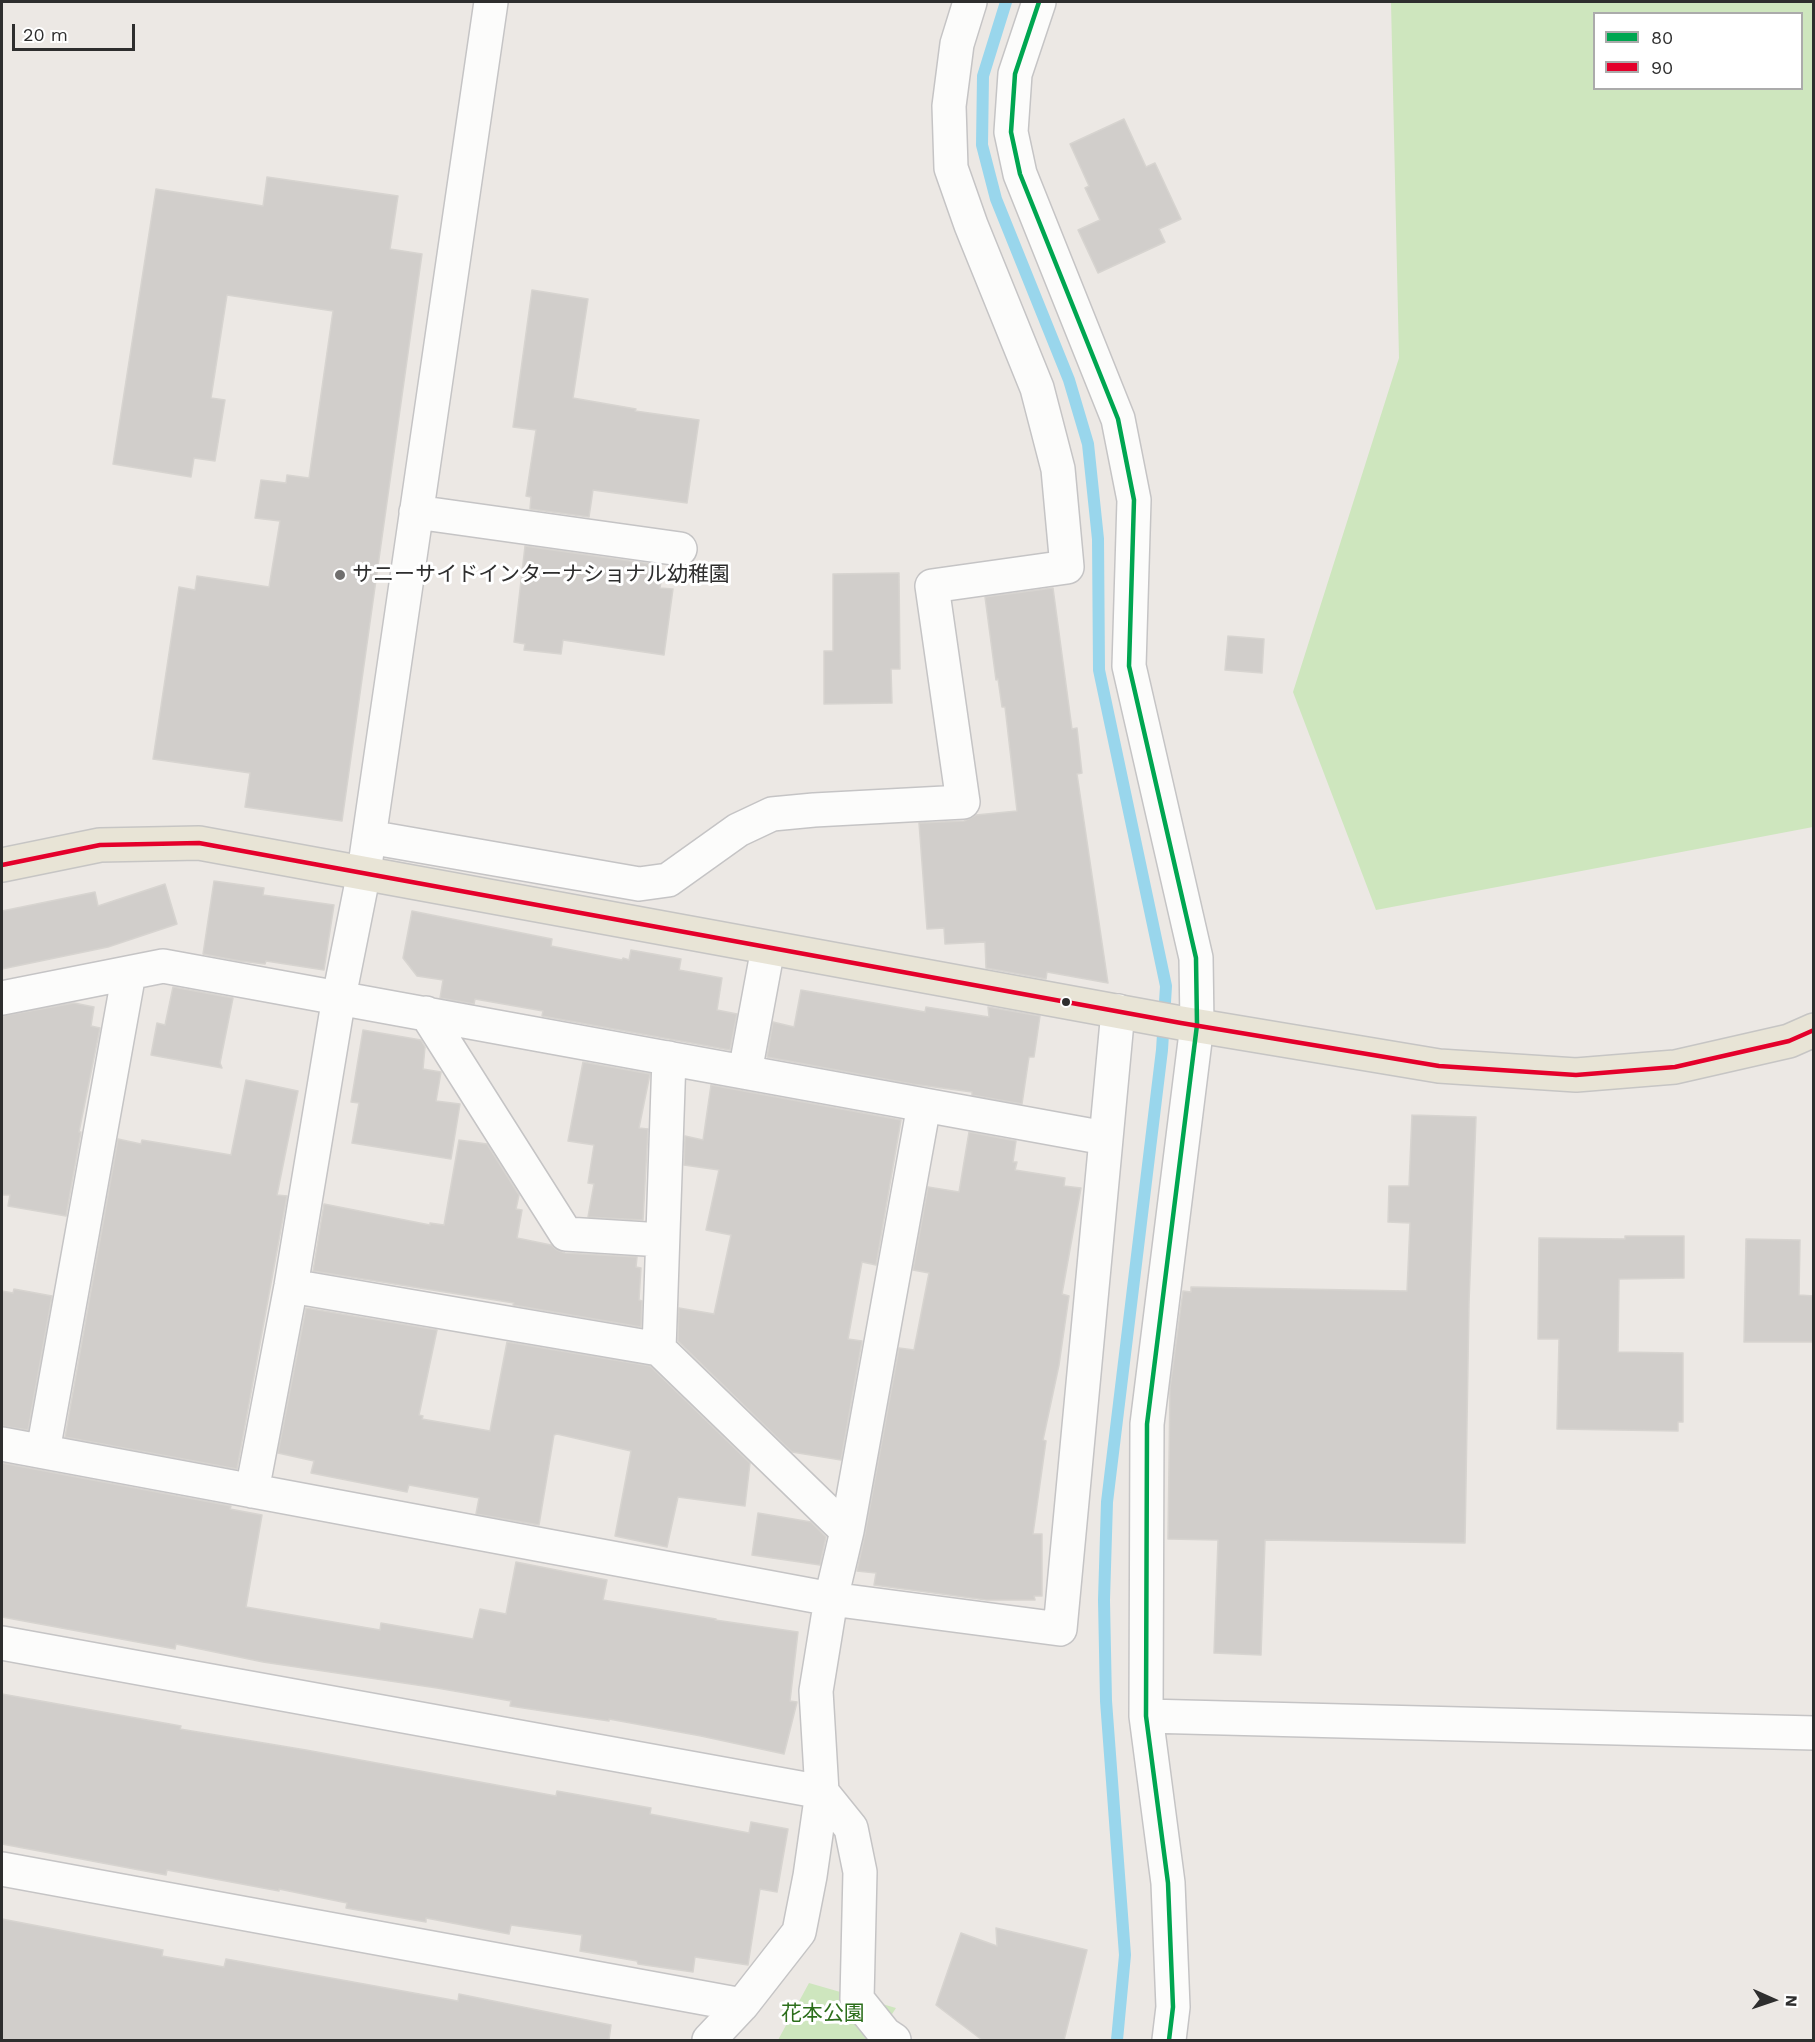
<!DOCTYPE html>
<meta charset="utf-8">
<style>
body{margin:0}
#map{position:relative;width:1815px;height:2042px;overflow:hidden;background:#ece8e4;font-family:"Work Sans",sans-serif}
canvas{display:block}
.frame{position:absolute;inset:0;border:3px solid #2e2e2e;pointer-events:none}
.legend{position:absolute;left:1593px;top:12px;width:210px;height:78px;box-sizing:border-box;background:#fff;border:2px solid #ababab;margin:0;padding:8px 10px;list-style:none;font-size:18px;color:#2e2e2e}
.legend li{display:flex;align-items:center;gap:12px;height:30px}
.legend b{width:30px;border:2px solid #ababab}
.north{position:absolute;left:1743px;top:1970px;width:60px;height:60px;-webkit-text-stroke:4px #fff;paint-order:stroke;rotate:93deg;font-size:16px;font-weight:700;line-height:24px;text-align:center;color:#2e2e2e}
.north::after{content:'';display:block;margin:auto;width:21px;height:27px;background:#2e2e2e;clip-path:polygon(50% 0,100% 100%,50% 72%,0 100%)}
.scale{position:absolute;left:12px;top:24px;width:123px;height:27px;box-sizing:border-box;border:3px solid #2e2e2e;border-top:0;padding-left:8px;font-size:18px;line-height:21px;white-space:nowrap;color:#2e2e2e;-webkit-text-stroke:4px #fff;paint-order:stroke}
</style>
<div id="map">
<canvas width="1815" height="2042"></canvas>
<div class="frame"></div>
<ul class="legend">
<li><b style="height:8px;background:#00a651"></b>80</li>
<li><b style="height:8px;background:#e4002b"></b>90</li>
</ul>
<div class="north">N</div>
<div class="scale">20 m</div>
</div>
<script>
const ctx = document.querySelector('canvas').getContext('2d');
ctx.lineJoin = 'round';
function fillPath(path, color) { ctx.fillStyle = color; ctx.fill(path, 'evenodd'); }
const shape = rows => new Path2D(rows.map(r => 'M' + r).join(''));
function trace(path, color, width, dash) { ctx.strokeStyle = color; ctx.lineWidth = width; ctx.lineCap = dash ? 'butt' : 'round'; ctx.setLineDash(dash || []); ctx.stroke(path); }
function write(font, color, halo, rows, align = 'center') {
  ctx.font = font + ' "Work Sans","Noto Sans JP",sans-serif'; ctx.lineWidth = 6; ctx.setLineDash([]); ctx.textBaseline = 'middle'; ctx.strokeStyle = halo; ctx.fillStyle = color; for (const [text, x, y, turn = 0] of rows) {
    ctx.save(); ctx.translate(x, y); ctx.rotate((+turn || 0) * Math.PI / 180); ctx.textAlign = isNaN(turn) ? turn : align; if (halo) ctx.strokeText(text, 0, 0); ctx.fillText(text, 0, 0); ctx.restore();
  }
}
const green = shape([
 [1391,2,1813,2,1813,827,1376,910,1293,692,1399,358],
 [1594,14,1802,14,1802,88,1594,88],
 [809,1983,896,2008,875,2040,778,2040]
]);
const stream = shape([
 [1006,2,983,76,982,145,996,199,1069,380,1088,444,1098,539,1099,670,1166,986,1162,1050,1107,1502,1104,1600,1106,1701,1125,1955,1117,2040]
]);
const building = shape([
 [1124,119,1146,167,1155,163,1181,219,1159,229,1165,242,1098,273,1078,230,1100,220,1085,188,1089,186,1070,144,1124,119],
 [267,177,398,196,390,249,422,254,342,821,245,807,250,773,153,759,179,587,195,590,197,576,269,587,280,521,255,518,261,480,286,483,287,475,309,478,333,311,227,295,211,398,225,400,215,461,194,458,191,477,113,464,156,189,263,206,267,177],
 [532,290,588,299,573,398,636,409,635,411,699,420,687,503,593,490,589,517,530,509,531,497,526,496,536,430,513,427,532,290],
 [525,546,651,564,650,573,662,575,660,588,673,589,664,655,563,640,561,654,524,650,525,644,514,642,525,546],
 [899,573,900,669,891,669,892,703,824,704,824,651,833,651,833,574,899,573],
 [1053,588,1072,729,1077,728,1082,773,1077,774,1108,983,1047,972,1046,979,986,968,985,942,945,944,944,928,927,929,919,823,964,821,976,815,1017,811,1005,707,1002,707,998,679,996,680,985,597,1053,588],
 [1228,636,1264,639,1262,673,1225,670,1228,636],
 [214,881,264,888,263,895,334,905,324,970,266,961,265,964,240,961,203,954,214,881],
 [165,884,177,924,108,947,2,969,2,911,95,892,98,906,165,884],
 [412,911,552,939,551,946,622,960,623,958,629,960,631,950,681,959,679,970,722,978,717,1010,737,1014,730,1050,542,1016,543,1011,475,999,474,1004,440,998,443,980,417,976,403,958,412,911],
 [173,987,233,998,220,1063,222,1068,151,1055,157,1023,165,1025,173,987],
 [801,990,925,1012,926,1007,989,1017,988,1007,1040,1016,1034,1057,1029,1057,1022,1104,972,1095,972,1092,912,1084,767,1057,773,1022,794,1027,801,990],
 [74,1003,94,1007,91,1026,100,1028,79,1132,81,1132,66,1216,8,1206,10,1195,2,1195,2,1016,74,1003],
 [363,1030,421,1040,425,1047,423,1069,441,1072,436,1101,460,1104,451,1159,352,1143,359,1103,351,1102,363,1030],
 [583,1062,650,1074,639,1128,648,1129,643,1220,588,1217,594,1184,588,1183,594,1145,568,1141,583,1062],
 [246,1080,298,1091,277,1195,287,1196,237,1469,65,1437,118,1139,141,1144,142,1140,231,1155,246,1080],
 [711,1085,901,1120,876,1265,862,1262,848,1339,862,1341,841,1460,792,1452,678,1341,679,1308,714,1314,731,1235,706,1230,719,1170,684,1165,685,1136,703,1140,711,1085],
 [1412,1115,1476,1117,1469,1303,1465,1543,1265,1540,1261,1655,1214,1653,1218,1540,1168,1539,1170,1388,1183,1291,1191,1292,1191,1287,1407,1291,1410,1223,1388,1222,1389,1186,1409,1186,1412,1115],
 [969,1132,1016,1141,1013,1162,1017,1162,1015,1170,1065,1178,1064,1186,1081,1188,1062,1294,1069,1296,1059,1365,1043,1440,1046,1441,1033,1534,1042,1534,1042,1596,1034,1596,1035,1600,987,1600,874,1585,876,1573,857,1571,865,1534,899,1348,914,1350,929,1273,913,1270,928,1187,959,1192,969,1132],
 [459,1140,487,1144,519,1195,516,1209,522,1210,517,1238,551,1245,557,1250,565,1253,637,1257,636,1267,641,1268,639,1300,642,1301,641,1327,513,1305,514,1303,313,1271,324,1204,430,1225,430,1223,444,1225,459,1140],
 [1625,1236,1684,1236,1684,1278,1619,1279,1618,1352,1683,1353,1683,1422,1678,1422,1678,1431,1557,1429,1559,1339,1538,1339,1539,1238,1625,1239,1625,1236],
 [1746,1239,1800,1240,1799,1295,1814,1296,1814,1342,1744,1342,1746,1239],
 [14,1289,52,1296,28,1430,2,1426,2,1291,13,1293,14,1289],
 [306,1308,437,1330,419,1415,423,1416,422,1419,490,1431,507,1342,650,1366,750,1463,745,1506,678,1497,667,1547,615,1536,631,1451,557,1434,554,1435,539,1525,476,1514,479,1498,409,1485,407,1492,311,1473,314,1461,278,1453,306,1308],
 [2,1463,231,1506,230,1509,262,1515,246,1607,380,1630,381,1623,473,1639,480,1609,506,1614,516,1562,607,1580,603,1600,716,1619,715,1620,798,1632,790,1701,797,1702,784,1754,701,1736,609,1719,609,1721,510,1706,511,1701,437,1688,263,1662,176,1644,175,1649,2,1617,2,1463],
 [758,1513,811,1522,826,1537,820,1565,752,1555,758,1513],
 [2,1694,181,1726,180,1729,306,1750,556,1796,557,1791,651,1808,650,1814,749,1833,751,1822,788,1829,777,1892,760,1889,748,1965,695,1957,693,1972,638,1964,637,1961,580,1951,582,1935,511,1925,509,1934,426,1918,426,1922,346,1908,347,1903,279,1889,279,1891,167,1870,166,1875,2,1844,2,1694],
 [2,1919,163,1950,162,1956,224,1967,226,1959,458,2001,459,1994,611,2025,609,2040,2,2040,2,1919],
 [996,1928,1087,1950,1064,2040,982,2040,936,2005,961,1933,997,1946,996,1928]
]);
const street = shape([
 [1039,2,1015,74,1011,132,1020,174,1118,419,1134,500,1129,666,1196,958,1197,1025,1147,1424,1146,1716,1168,1883,1173,2007,1169,2040],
 [416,512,680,549],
 [369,837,639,884,668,880,738,830,772,814,814,810,963,802,932,586,1067,567,1058,469,1037,388,971,225,951,168,949,106,957,44,970,2],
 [2,998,163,966,1105,1138],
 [426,1013,566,1234,662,1240],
 [669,1058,659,1349,847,1531],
 [745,1072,768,948],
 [291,1286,659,1349],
 [2,1444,831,1599,1060,1629,1118,1011],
 [43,1451,129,973],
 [252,1491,291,1286,339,997,364,872,491,2],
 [2,1643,822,1792,851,1828,860,1872,857,1999,885,2034,894,2040],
 [1146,1716,1814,1733],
 [2,1869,742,2005],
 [709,2040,742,2005,799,1932,810,1876,822,1792,816,1691,831,1599,847,1531,924,1105]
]);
const primary = shape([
 [2,865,100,845,199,843,1181,1023,1439,1066,1576,1075,1675,1067,1789,1041,1814,1030]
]);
const bus1 = shape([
 [1039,2,1015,74,1011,132,1020,174,1118,419,1134,500,1129,666,1196,958,1197,1025,1147,1424,1146,1716,1168,1883,1173,2007,1169,2040]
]);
const bus2 = shape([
 [2,865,100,845,199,843,1181,1023,1439,1066,1576,1075,1675,1067,1789,1041,1814,1030]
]);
const markers = [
 [340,575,6,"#706f6e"],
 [1066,1002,5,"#2e2e2e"]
];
const poiNames = [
 ["サニーサイドインターナショナル幼稚園",352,575]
];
const parkNames = [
 ["花本公園",823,2014]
];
fillPath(green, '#cee6be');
trace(stream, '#99d6ec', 12);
fillPath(building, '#d1cecb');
trace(building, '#d7d4d0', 1.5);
trace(street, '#c5c4c5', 36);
trace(primary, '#c6c5c4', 36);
trace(street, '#fcfcfb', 33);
trace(primary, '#e8e4d6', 33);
trace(bus1, '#00a651', 4.5);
trace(bus2, '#e4002b', 4.5);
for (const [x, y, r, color] of markers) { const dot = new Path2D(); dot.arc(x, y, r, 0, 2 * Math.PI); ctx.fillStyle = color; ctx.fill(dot); trace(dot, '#fff', 2); }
write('21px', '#2e2e2e', '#fff', poiNames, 'left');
write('21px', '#2c6e1b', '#fff', parkNames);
</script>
